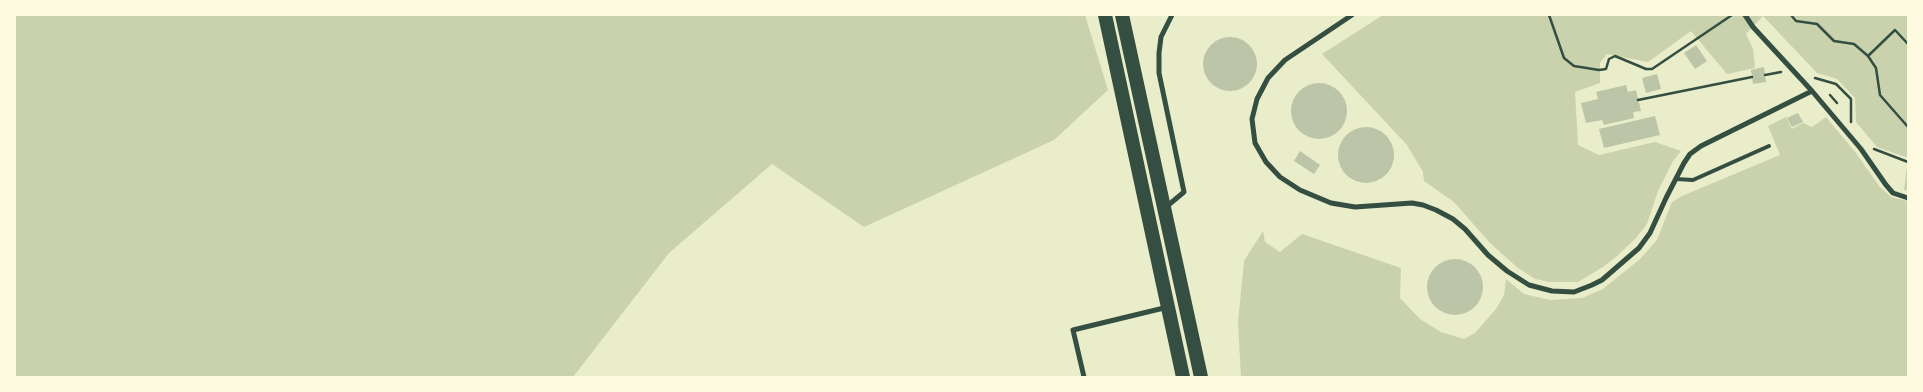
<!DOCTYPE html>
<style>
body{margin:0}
#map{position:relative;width:1923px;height:392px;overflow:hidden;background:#e9edc9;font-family:Montserrat,sans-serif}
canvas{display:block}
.frame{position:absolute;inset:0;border:16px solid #fefae0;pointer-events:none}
</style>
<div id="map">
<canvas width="1923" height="392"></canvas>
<div class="frame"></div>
</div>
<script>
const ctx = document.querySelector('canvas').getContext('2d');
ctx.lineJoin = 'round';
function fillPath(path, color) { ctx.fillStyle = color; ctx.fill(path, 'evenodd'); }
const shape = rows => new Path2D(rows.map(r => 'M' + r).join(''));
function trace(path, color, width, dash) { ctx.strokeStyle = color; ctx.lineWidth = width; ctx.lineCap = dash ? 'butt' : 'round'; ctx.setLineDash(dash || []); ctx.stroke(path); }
const green = shape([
 [15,15,1085,15,1108,90,1054,140,864,227,772,164,669,253,573,377,15,377],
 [1383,15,1908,15,1908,191,1904,190,1908,158,1877,147,1856,122,1855,98,1837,79,1817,73,1763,16,1746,34,1753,49,1755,68,1727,74,1691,31,1648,62,1607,54,1600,63,1600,83,1575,92,1578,145,1599,155,1655,142,1681,151,1673,161,1658,191,1647,224,1636,238,1617,256,1603,267,1578,282,1550,282,1535,279,1518,268,1490,243,1454,202,1424,181,1423,172,1407,145,1322,54],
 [1786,117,1792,129,1803,123,1812,127,1826,117,1856,153,1879,186,1891,197,1908,201,1908,377,1241,377,1238,322,1244,261,1263,231,1265,242,1280,252,1302,234,1401,268,1400,298,1420,319,1441,332,1464,339,1475,333,1496,309,1504,295,1506,279,1524,294,1550,300,1582,298,1603,289,1640,259,1657,240,1672,202,1682,196,1780,155,1768,126]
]);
const building = shape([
 '1203 64a27 27 0 1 1 54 0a27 27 0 1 1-54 0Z',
 [1696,45,1707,61,1695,69,1684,53],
 [1764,67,1766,82,1753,84,1751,70],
 [1657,74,1661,89,1646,93,1642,78],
 '1291 111a28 28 0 1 1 56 0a28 28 0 1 1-56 0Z',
 [1626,85,1628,92,1636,90,1641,111,1633,112,1634,118,1604,125,1602,120,1586,123,1581,103,1598,99,1596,92],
 [1798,113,1803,122,1792,127,1787,118],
 [1655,116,1660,135,1604,148,1599,129],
 '1338 155a28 28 0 1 1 56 0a28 28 0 1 1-56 0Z',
 [1300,151,1320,165,1314,174,1294,161],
 '1427 287a28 28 0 1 1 56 0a28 28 0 1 1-56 0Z'
]);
const path = shape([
 [1549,15,1564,58,1574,66,1599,70,1606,69,1609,59,1615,56,1646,69,1652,69,1732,15],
 [1791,15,1796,21,1817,24,1834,41,1854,44,1868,56,1876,68,1880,95,1908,127],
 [1868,56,1895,30,1908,44],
 [1765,75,1781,72],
 [1815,78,1836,84,1851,99,1851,122],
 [1830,95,1837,103],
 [1638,100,1752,77],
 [1874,149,1908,162]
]);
const service = shape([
 [1676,179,1693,180,1769,146]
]);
const minor = shape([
 [1352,15,1285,60,1268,78,1257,99,1252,119,1255,143,1266,162,1280,177,1300,190,1331,203,1355,207,1412,203,1423,205,1436,210,1453,219,1465,229,1488,255,1507,271,1529,285,1552,291,1574,292,1592,285,1602,280,1639,248,1650,233,1666,198,1684,163,1690,154,1701,146,1812,91],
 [1745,15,1753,27,1812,91,1861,149,1886,185,1893,193,1908,198],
 [1166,207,1184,192,1159,73,1159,53,1161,37,1172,15],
 [1084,377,1073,330,1168,307]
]);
const trunk = shape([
 [1105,15,1183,377],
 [1122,15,1201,377]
]);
fillPath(green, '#cad2ad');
fillPath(building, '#bcc5a7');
trace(path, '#344e41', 2.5);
trace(service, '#344e41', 4);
trace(minor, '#344e41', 5);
trace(trunk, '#344e41', 14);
</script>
